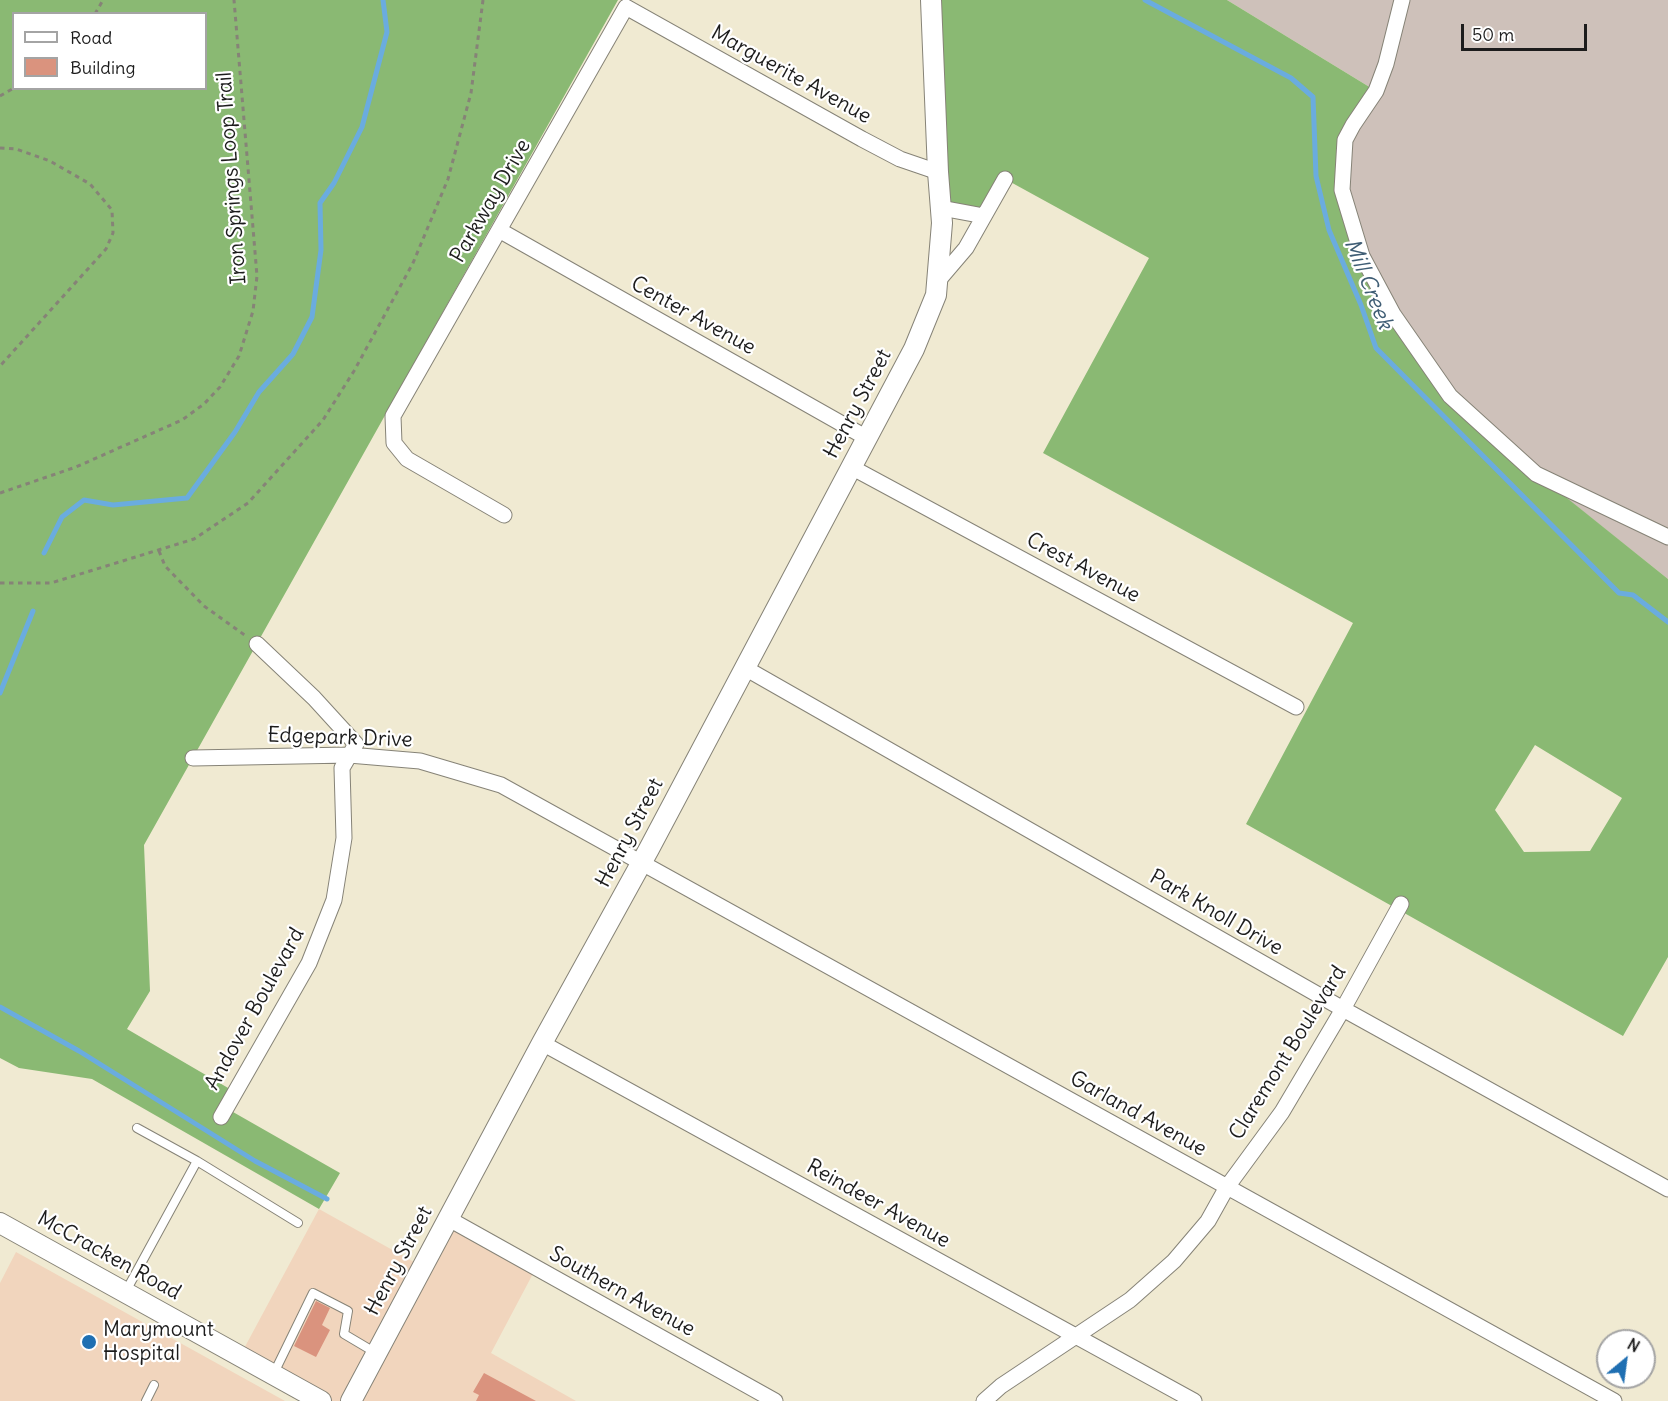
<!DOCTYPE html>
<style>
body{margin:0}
#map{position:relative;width:1668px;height:1401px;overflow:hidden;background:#f0ead2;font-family:Delius,sans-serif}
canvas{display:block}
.legend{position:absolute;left:12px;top:12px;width:195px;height:78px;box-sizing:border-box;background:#fff;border:2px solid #a4a4a4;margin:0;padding:8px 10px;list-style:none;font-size:18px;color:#1c1c1c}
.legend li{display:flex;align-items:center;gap:12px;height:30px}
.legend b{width:30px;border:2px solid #a4a4a4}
.north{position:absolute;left:1596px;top:1329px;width:60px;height:60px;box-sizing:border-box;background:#fff;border:2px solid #a4a4a4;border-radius:50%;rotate:29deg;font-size:16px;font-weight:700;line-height:24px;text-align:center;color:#1c1c1c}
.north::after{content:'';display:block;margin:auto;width:21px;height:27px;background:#1f6fb2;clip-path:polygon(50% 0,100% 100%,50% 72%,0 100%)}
.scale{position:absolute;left:1461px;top:24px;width:126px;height:27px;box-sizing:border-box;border:3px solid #1c1c1c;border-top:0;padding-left:8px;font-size:18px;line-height:21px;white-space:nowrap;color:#1c1c1c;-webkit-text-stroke:4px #fff;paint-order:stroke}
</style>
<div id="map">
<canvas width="1668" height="1401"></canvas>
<ul class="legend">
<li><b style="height:8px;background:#fff"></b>Road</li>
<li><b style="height:16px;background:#da937e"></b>Building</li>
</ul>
<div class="north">N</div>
<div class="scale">50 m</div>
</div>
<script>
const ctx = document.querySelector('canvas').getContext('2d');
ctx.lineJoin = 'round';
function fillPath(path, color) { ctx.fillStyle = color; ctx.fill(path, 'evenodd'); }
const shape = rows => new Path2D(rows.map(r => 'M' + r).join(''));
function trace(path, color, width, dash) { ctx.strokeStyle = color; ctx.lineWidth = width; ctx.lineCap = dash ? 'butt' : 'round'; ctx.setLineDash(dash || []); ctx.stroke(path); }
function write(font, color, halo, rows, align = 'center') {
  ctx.font = font + ' Delius,sans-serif'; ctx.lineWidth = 4.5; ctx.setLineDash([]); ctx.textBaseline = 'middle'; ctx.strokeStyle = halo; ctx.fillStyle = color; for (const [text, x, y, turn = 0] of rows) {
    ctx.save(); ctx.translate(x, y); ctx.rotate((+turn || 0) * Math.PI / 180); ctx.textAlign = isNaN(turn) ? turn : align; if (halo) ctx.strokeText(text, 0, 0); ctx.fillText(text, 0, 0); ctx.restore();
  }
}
const built = shape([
 [319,1209,423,1267,449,1219,536,1268,491,1353,576,1401,321,1401,240,1356],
 [16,1252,285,1401,0,1401,0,1283]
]);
const industrial = shape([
 [1227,0,1668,0,1668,579,1536,474,1450,396,1393,314,1342,190,1345,140,1376,91]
]);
const forest = shape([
 [0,0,618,0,144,845,150,991,127,1029,235,1092,226,1108,340,1173,319,1209,92,1079,19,1068,0,1058],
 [14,14,206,14,206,88,14,88],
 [931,0,1227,0,1376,91,1353,125,1342,190,1362,256,1450,396,1537,474,1668,579,1668,957,1623,1036,1246,824,1353,623,1043,453,1149,258,1005,179,984,216,941,208],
 [1535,745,1622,798,1590,851,1524,852,1495,810]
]);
const stream = shape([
 [1145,0,1291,78,1313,97,1316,176,1329,230,1361,305,1376,348,1619,593,1633,595,1668,622],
 [44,553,62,517,84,500,113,505,187,498,235,432,259,392,293,354,312,317,321,250,320,203,334,183,362,127,387,32,383,0],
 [0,693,33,611],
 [0,1007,79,1051,255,1161,327,1199]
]);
const building = shape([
 [316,1301,330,1308,322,1325,330,1330,316,1357,294,1346],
 [484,1373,536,1401,476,1401,479,1395,473,1392]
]);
const path = shape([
 [95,14,103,0],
 [0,96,14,88],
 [0,148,16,149,50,161,90,184,112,210,113,233,106,249,0,366],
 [0,493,76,467,182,420,204,404,220,387,239,356,253,311,257,276,234,0],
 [159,551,165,566,204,606,246,636],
 [0,583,51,583,194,539,248,503,323,420,354,371,413,263,448,179,471,93,483,0]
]);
const service = shape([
 [137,1128,197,1161,298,1223],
 [126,1291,197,1161],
 [274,1373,313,1293,348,1311,344,1334,376,1353],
 [146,1401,154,1385]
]);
const minor = shape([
 [1402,0,1386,64,1376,91,1353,125,1345,140,1342,190,1362,256,1393,314,1450,396,1536,474,1668,537],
 [941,208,984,216],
 [499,230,867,438],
 [937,282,966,248,1005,179],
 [851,467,1296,707],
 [504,515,407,459,394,443,393,416,626,7,862,139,900,159,938,172],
 [745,668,1343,1009,1668,1189],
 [193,758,349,755,420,761,501,785,1614,1401],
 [542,1043,1194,1401],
 [221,1117,309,963,334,900,344,838,342,768,356,744,314,698,257,644],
 [449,1219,775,1401],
 [984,1401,1001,1386,1130,1300,1174,1261,1208,1221,1227,1187,1282,1112,1343,1009,1401,904]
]);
const tertiary = shape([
 [0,1223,321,1401],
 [351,1401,542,1043,649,849,914,349,936,295,942,223,938,172,931,0]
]);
const markers = [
 [89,1342,8,"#1f6fb2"]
];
const streetNames = [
 ["Marguerite Avenue",791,75,29],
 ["Iron Springs Loop Trail",232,178,-94],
 ["Parkway Drive",491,201,-60],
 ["Center Avenue",693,316,29],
 ["Henry Street",858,404,-62],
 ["Crest Avenue",1083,568,28],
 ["Edgepark Drive",340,738,2],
 ["Henry Street",630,833,-62],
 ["Park Knoll Drive",1216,913,30],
 ["Andover Boulevard",255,1009,-61],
 ["Claremont Boulevard",1288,1053,-58],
 ["Garland Avenue",1138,1114,29],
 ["Reindeer Avenue",878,1204,29],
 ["McCracken Road",109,1256,29],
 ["Henry Street",399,1261,-62],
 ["Southern Avenue",622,1292,29]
];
const poiNames = [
 ["Marymount",103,1330],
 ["Hospital",103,1354]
];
const waterNames = [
 ["Mill Creek",1368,284,68]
];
fillPath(built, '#f1d5bd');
fillPath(industrial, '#cec1ba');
fillPath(forest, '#8ab973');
trace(stream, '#6aacdf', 5);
fillPath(building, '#da937e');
trace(service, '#868377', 10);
trace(minor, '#868377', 17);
trace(tertiary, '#868377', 22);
trace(path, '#868377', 3, [4.5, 4.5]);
trace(service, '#fff', 8);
trace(minor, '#fff', 15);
trace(tertiary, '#fff', 20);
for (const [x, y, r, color] of markers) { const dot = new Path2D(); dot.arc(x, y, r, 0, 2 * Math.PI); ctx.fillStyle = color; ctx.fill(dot); trace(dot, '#fff', 2); }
write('21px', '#1c1c1c', '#fff', streetNames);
write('21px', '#1c1c1c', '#fff', poiNames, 'left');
write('italic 22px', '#3f5d74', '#fff', waterNames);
</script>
